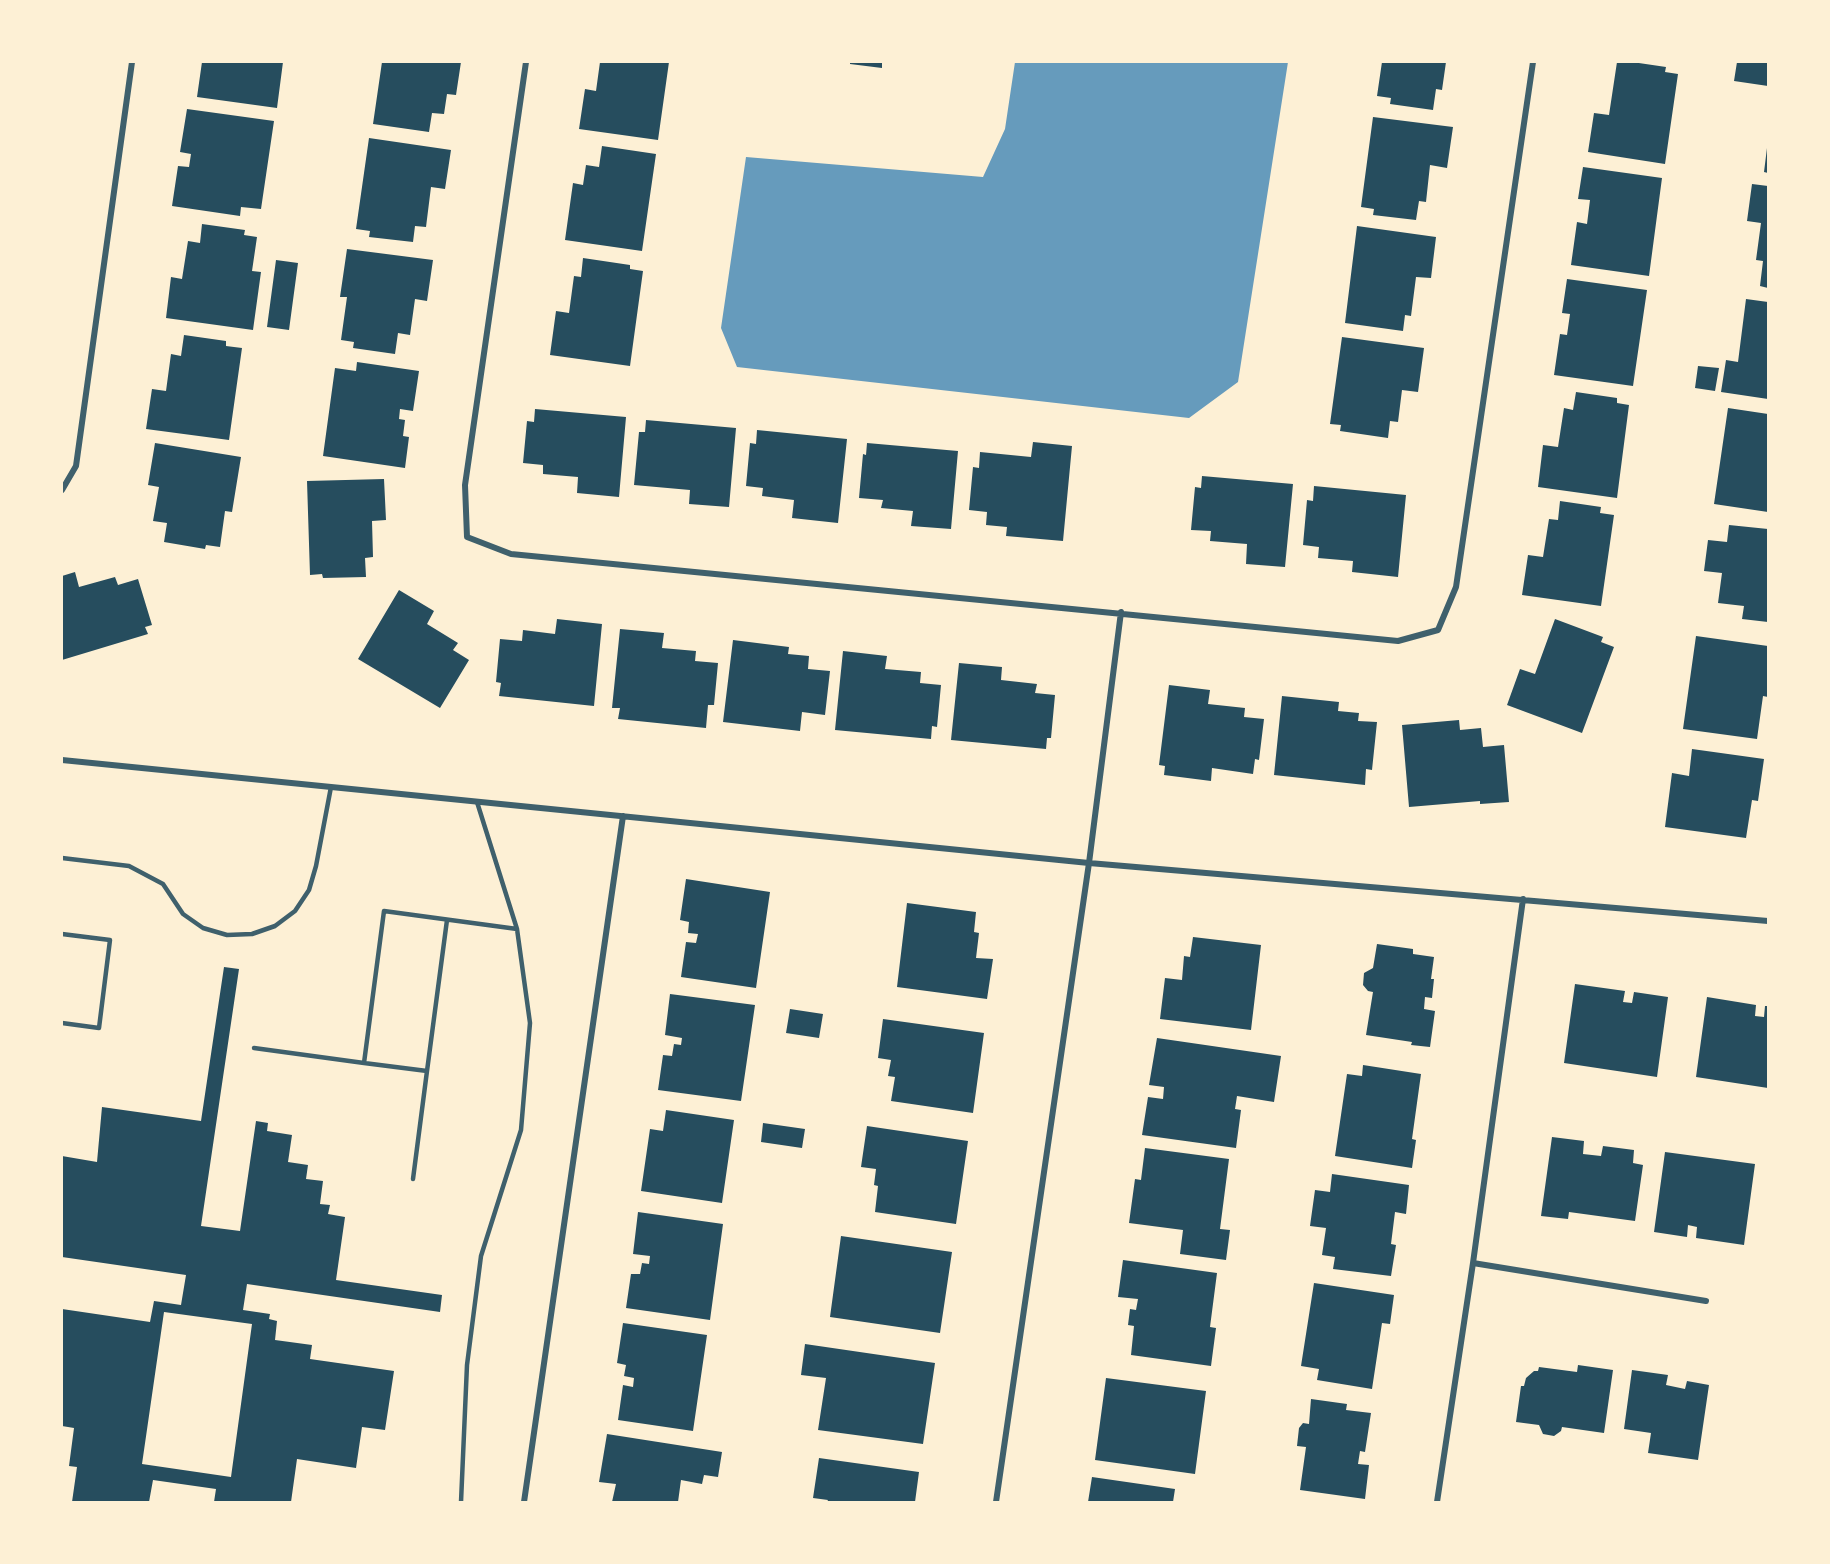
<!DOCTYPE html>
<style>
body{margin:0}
#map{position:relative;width:1830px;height:1564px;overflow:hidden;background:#fdf0d5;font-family:"PT Sans Narrow",sans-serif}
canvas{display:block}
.frame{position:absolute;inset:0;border:63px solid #fdf0d5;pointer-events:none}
</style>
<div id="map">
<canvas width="1830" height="1564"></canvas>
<div class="frame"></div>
</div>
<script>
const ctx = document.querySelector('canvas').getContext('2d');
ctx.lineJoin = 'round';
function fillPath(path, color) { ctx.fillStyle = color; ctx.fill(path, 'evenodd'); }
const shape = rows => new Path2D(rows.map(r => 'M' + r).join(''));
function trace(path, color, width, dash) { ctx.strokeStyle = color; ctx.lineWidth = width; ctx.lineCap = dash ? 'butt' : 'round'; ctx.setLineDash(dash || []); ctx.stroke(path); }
const water = shape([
 [1015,62,1288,62,1238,382,1189,418,737,367,721,328,746,157,983,177,1005,129]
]);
const building = shape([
 [202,62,283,62,277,108,197,97],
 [382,62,461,62,456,95,447,94,444,114,432,113,429,132,373,124],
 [600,62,669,62,658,140,579,129,585,89,596,91],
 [850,62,882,62,882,68,850,64],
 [1382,62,1446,62,1442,90,1436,89,1433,110,1390,104,1391,98,1377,96],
 [1617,62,1632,62,1666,67,1665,72,1678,74,1665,164,1588,152,1594,113,1609,115],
 [1737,62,1768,62,1768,86,1734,81],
 [187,109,274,121,261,209,241,207,240,216,172,206,178,166,189,167,191,154,180,152],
 [1373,117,1453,127,1447,168,1430,165,1426,202,1419,201,1416,220,1373,215,1374,209,1361,207],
 [369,138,451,150,445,189,431,187,426,227,415,226,413,242,369,237,370,231,356,229],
 [602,146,656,154,642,251,565,240,573,183,583,185,586,165,599,167],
 [1767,148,1768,148,1768,173,1764,172],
 [1583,167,1662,178,1649,276,1571,265,1577,222,1587,224,1590,200,1578,199],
 [1752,184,1768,186,1768,288,1760,286,1763,261,1756,260,1761,223,1747,221],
 [202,224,245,230,244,235,257,237,252,271,261,272,253,330,166,318,171,277,182,279,188,241,200,243],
 [1357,226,1436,237,1431,278,1416,277,1411,316,1405,315,1403,331,1345,323],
 [347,249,433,260,427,301,415,299,410,335,398,333,395,354,353,348,354,342,341,340,347,297,340,297],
 [583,258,630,265,630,269,643,271,630,366,550,355,556,311,569,313,574,276,581,277],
 [276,260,298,263,289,330,267,327],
 [1567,279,1647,290,1633,386,1554,375,1560,334,1567,335,1570,314,1562,313],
 [1746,299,1768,302,1768,399,1721,392,1726,360,1738,362],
 [184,335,226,341,226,346,242,348,229,440,146,429,152,389,166,391,171,354,181,356],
 [1342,337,1424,348,1418,392,1402,390,1398,422,1390,421,1388,438,1340,431,1341,425,1330,424],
 [357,362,419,371,413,411,400,409,399,419,405,420,403,436,409,437,405,468,323,456,335,368,356,371],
 [1698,366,1719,368,1715,391,1695,388],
 [1576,392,1617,398,1617,403,1629,405,1617,498,1538,487,1543,445,1558,447,1564,408,1573,410],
 [1728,408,1768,414,1768,512,1714,504],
 [535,409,626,417,619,497,577,493,578,477,543,474,543,465,523,463,527,421,534,422],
 [646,420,736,428,729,507,689,504,690,490,634,485,639,432,645,432],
 [757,430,847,439,838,523,792,518,794,500,762,496,763,488,746,486,750,443,756,444],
 [1033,442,1072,446,1063,541,1006,536,1007,527,986,525,987,512,969,510,973,467,979,468,980,452,1031,457],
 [155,443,241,457,232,512,225,511,220,547,206,545,205,549,164,542,167,523,153,521,159,487,148,485],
 [867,443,958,451,951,529,911,526,913,511,881,508,883,500,859,498,863,454,866,455],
 [1202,476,1293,484,1285,567,1246,564,1247,544,1210,541,1211,531,1191,530,1195,487,1201,488],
 [384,479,386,520,372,521,373,557,365,558,366,577,323,578,322,574,310,575,307,481],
 [1314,486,1406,495,1398,577,1352,572,1353,561,1318,558,1319,547,1303,545,1307,500,1313,501],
 [1560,501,1601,507,1600,513,1614,515,1601,606,1522,595,1528,555,1543,557,1549,519,1558,520],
 [1729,525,1768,529,1768,622,1742,619,1744,606,1718,603,1722,573,1704,571,1708,540,1727,542],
 [75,572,79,587,115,577,118,585,138,579,152,625,145,627,148,634,62,660,62,576],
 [399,590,434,611,427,624,458,643,453,650,469,660,440,708,358,659],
 [557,619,602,624,594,706,499,696,501,683,496,682,500,639,522,641,523,630,555,634],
 [1555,619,1603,637,1601,642,1614,647,1582,733,1507,705,1520,669,1535,674],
 [620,629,664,633,662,648,696,651,695,661,718,663,714,705,708,705,706,728,618,719,620,708,612,708],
 [1696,636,1768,646,1768,697,1763,696,1757,739,1683,729],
 [733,640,789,647,788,654,809,656,808,669,830,671,825,715,802,712,800,731,723,722],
 [843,651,887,656,885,669,921,672,920,683,941,685,937,727,932,726,931,739,835,730],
 [959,663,1002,667,1001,680,1037,684,1035,693,1055,695,1051,738,1047,738,1046,749,951,740],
 [1169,685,1210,690,1208,704,1245,708,1244,717,1264,719,1259,760,1255,759,1253,774,1212,768,1211,781,1164,775,1165,766,1159,765],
 [1282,696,1339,702,1338,711,1359,713,1358,721,1377,722,1372,770,1366,769,1365,785,1274,775],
 [1459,720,1460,730,1481,728,1483,747,1504,745,1509,802,1480,804,1480,801,1409,807,1402,725],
 [1692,749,1764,759,1758,801,1752,800,1746,838,1665,827,1672,773,1689,776],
 [686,879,770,892,756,988,681,977,686,942,696,943,698,934,688,933,689,922,680,920],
 [907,903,976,912,974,932,979,933,976,958,993,959,987,999,897,987],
 [1193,937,1261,945,1251,1030,1160,1019,1165,978,1182,980,1184,956,1190,957],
 [1377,944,1413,949,1413,954,1434,957,1431,979,1434,979,1432,998,1425,997,1424,1009,1435,1011,1430,1047,1411,1045,1412,1042,1366,1035,1373,992,1368,991,1363,985,1364,973,1373,968],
 [224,967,239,969,201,1226,240,1231,256,1121,268,1123,267,1131,292,1135,288,1162,308,1165,306,1179,323,1181,320,1204,330,1205,328,1214,345,1217,336,1280,442,1295,440,1312,247,1284,243,1310,270,1314,269,1319,277,1321,275,1340,312,1345,310,1359,394,1371,385,1430,362,1427,356,1468,297,1459,291,1502,214,1502,216,1489,153,1480,149,1502,72,1502,77,1467,69,1466,74,1428,62,1426,62,1309,150,1322,154,1301,181,1305,186,1275,62,1257,62,1156,97,1162,102,1107,201,1121],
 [164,1312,252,1324,231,1477,142,1464],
 [1575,984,1625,991,1623,1002,1632,1003,1634,992,1668,997,1657,1077,1564,1063],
 [670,994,755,1005,741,1101,658,1090,663,1055,672,1056,674,1044,681,1045,682,1038,665,1035],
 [1707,997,1756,1005,1755,1016,1764,1017,1765,1006,1768,1006,1768,1088,1696,1077],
 [790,1009,823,1014,819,1038,786,1033],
 [883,1019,984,1033,973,1113,891,1101,895,1077,888,1076,891,1060,878,1058],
 [1157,1038,1281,1056,1274,1102,1237,1096,1235,1109,1241,1110,1236,1148,1142,1135,1148,1097,1163,1099,1164,1087,1149,1085],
 [1363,1065,1421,1074,1412,1139,1416,1140,1412,1168,1335,1156,1347,1074,1362,1076],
 [666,1110,734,1120,722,1203,641,1191,650,1129,663,1131],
 [763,1123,805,1129,802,1148,761,1142],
 [867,1126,968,1141,956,1224,875,1212,878,1186,874,1185,876,1169,861,1167],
 [1552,1137,1584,1141,1583,1154,1601,1156,1603,1146,1634,1150,1633,1163,1643,1165,1635,1221,1569,1212,1568,1219,1541,1216],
 [1145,1148,1229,1159,1220,1229,1230,1230,1226,1260,1180,1254,1183,1230,1129,1223,1135,1179,1141,1180],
 [1665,1152,1755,1164,1744,1245,1696,1238,1697,1227,1688,1225,1687,1237,1654,1232],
 [1332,1174,1409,1185,1406,1214,1395,1212,1391,1244,1396,1245,1391,1276,1333,1269,1335,1257,1322,1255,1326,1228,1310,1226,1315,1190,1330,1192],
 [638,1212,723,1224,710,1320,626,1308,631,1274,640,1274,642,1263,649,1264,650,1256,633,1254],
 [841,1236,952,1252,940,1333,830,1317],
 [1123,1260,1217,1273,1210,1327,1216,1328,1211,1366,1131,1355,1134,1326,1128,1325,1130,1309,1136,1310,1138,1299,1118,1297],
 [1314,1283,1394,1295,1390,1324,1382,1323,1372,1389,1317,1380,1319,1369,1301,1366],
 [623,1323,707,1335,693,1431,618,1420,623,1385,633,1387,634,1378,624,1376,626,1365,617,1363],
 [805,1344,935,1363,923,1444,818,1430,826,1378,801,1375],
 [1578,1365,1613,1370,1604,1433,1562,1427,1561,1431,1554,1436,1543,1434,1539,1425,1516,1422,1521,1386,1524,1386,1526,1378,1534,1371,1538,1371,1539,1367,1577,1372],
 [1632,1370,1668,1375,1666,1385,1685,1389,1687,1381,1709,1385,1698,1460,1648,1453,1651,1433,1624,1429],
 [1106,1378,1206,1391,1195,1474,1095,1460],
 [1311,1399,1347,1404,1346,1410,1371,1413,1365,1452,1360,1451,1358,1464,1369,1465,1365,1499,1300,1490,1306,1447,1297,1446,1299,1428,1303,1423,1309,1424],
 [607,1434,722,1452,718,1477,704,1475,702,1484,681,1480,678,1502,612,1502,616,1484,599,1482],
 [819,1458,919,1472,915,1502,827,1502,828,1500,813,1498],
 [1092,1477,1175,1489,1173,1502,1088,1502]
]);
const service = shape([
 [62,858,129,866,163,884,183,914,203,928,227,935,252,934,275,926,295,911,309,890,316,866,331,787],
 [62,934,110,940,99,1028,62,1023],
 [254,1048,364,1063,384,911,517,929],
 [364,1063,427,1071,447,920],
 [413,1179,427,1071],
 [461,1502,467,1365,481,1256,521,1130,530,1023,517,929,477,802]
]);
const minor = shape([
 [526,62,465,485,467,537,511,554,1398,641,1438,630,1456,587,1533,62],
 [62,490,76,466,132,62],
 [62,760,1089,863,1768,921],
 [1473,1263,1706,1301],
 [524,1502,623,816],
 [996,1502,1089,863,1121,612],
 [1437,1502,1473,1263,1523,899]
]);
fillPath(water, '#669bbc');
fillPath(building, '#264d5e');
trace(service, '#3f606c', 4.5);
trace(minor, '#3f606c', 6);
</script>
